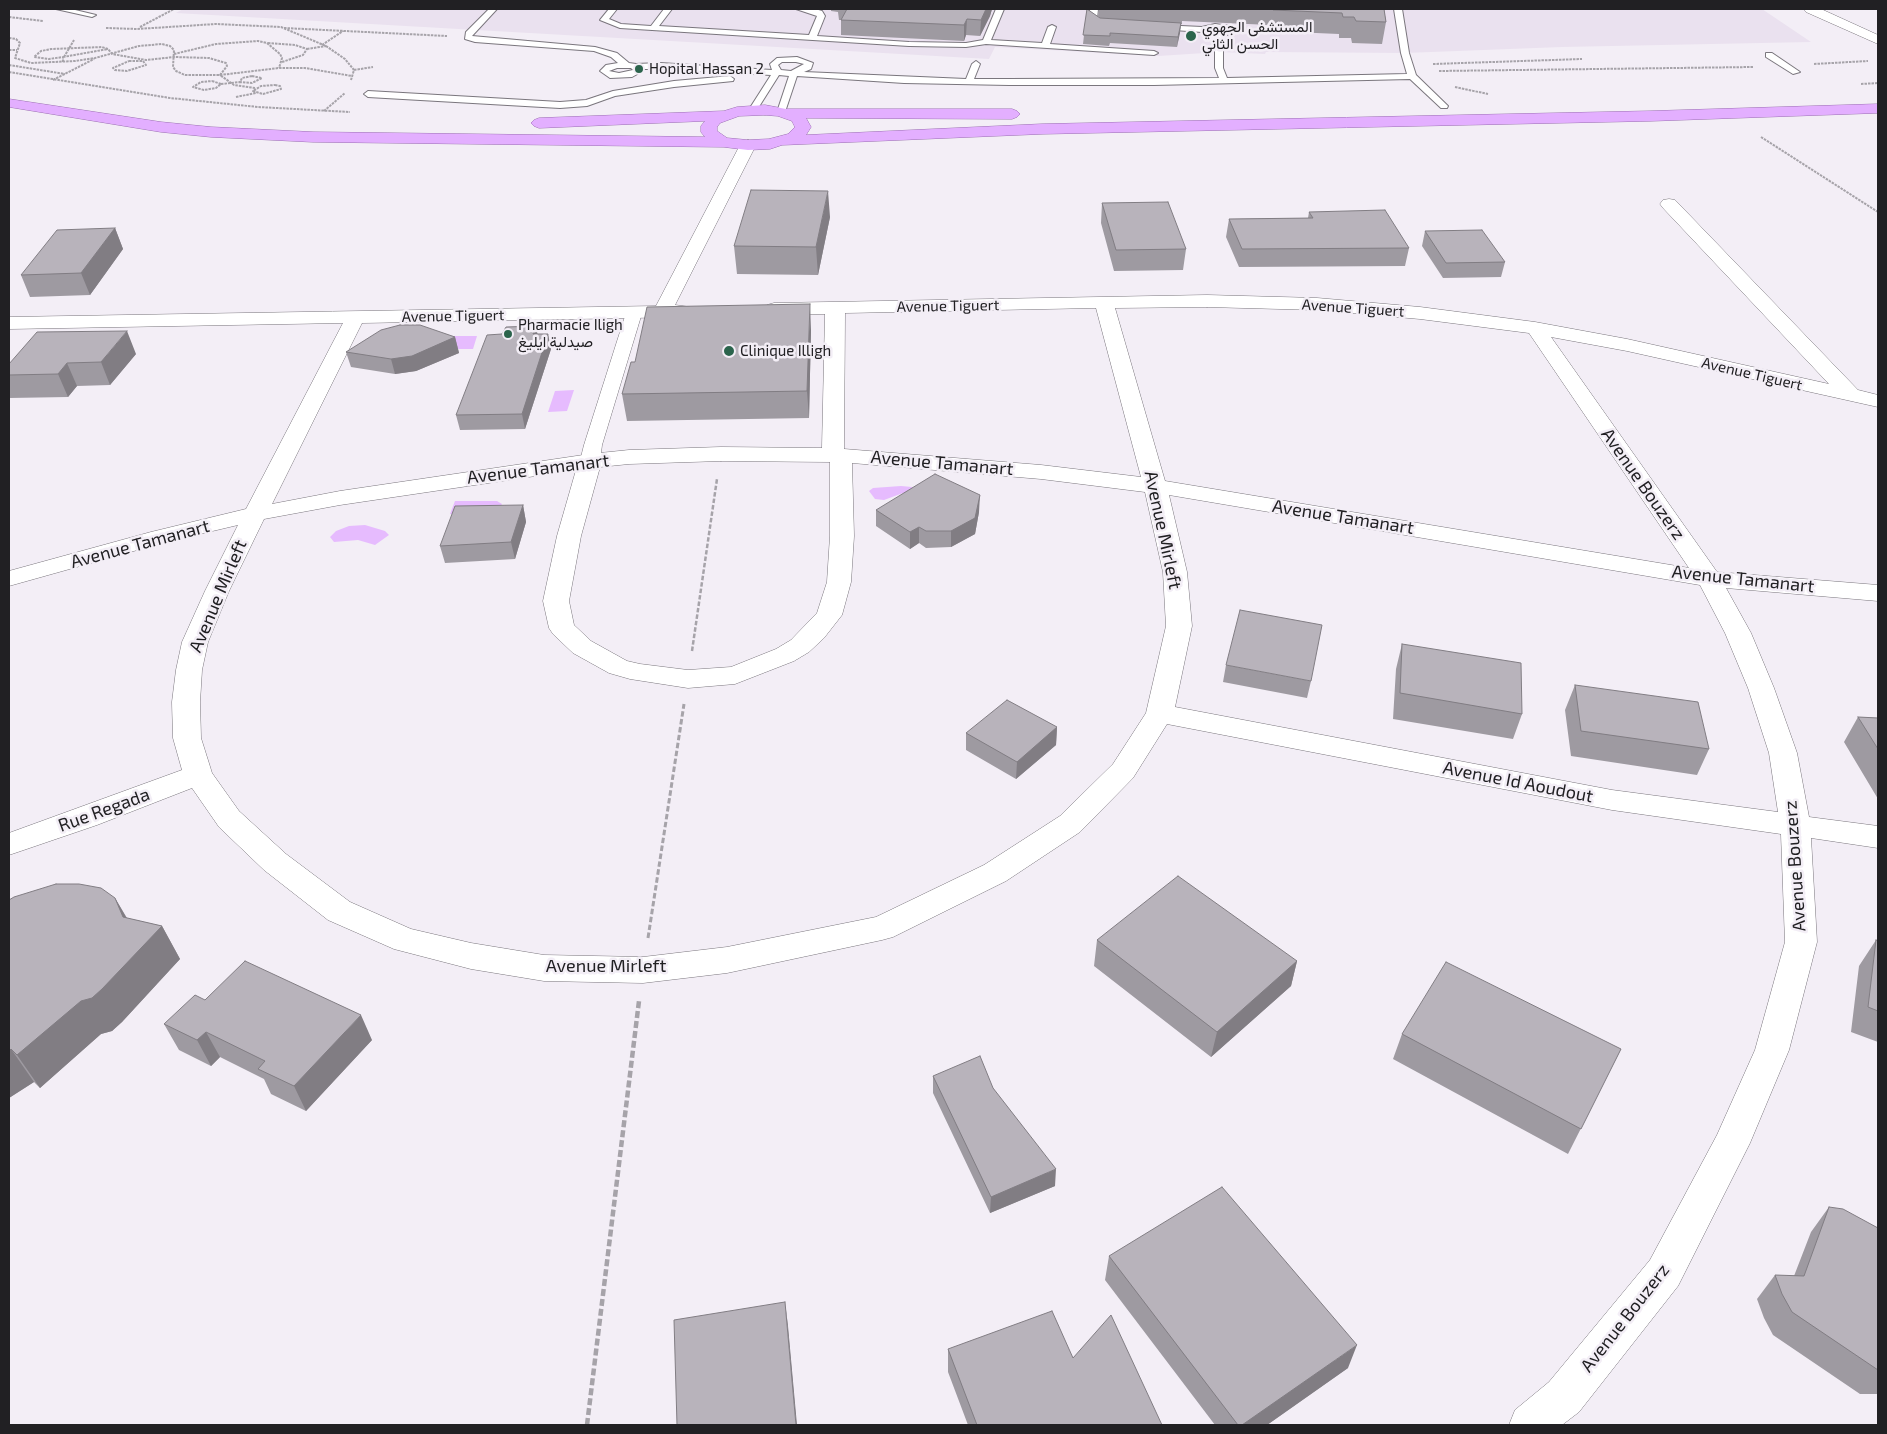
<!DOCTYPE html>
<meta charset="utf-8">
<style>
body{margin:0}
#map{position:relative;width:1887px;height:1434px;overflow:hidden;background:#f3eef6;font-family:"Exo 2",sans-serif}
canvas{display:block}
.frame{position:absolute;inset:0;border:10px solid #212023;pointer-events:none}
</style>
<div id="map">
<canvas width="1887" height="1434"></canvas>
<div class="frame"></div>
</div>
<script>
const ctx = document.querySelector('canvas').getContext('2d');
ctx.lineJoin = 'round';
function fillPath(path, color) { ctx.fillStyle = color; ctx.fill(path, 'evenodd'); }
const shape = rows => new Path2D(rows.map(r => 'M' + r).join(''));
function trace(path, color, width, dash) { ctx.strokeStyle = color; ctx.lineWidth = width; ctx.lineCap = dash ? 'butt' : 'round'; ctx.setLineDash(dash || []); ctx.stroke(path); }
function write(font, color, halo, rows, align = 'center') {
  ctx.font = font + ' "Exo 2",Vazirmatn,sans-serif'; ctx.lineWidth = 5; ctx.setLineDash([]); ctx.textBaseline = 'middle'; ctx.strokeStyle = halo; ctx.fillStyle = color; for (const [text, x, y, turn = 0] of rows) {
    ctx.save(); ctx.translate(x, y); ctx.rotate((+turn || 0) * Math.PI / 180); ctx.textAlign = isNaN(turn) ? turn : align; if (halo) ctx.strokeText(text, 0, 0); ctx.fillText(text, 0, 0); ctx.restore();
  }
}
const built = shape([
 [183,9,1762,9,1811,42,1562,47,1405,53,1266,52,1265,54,1220,52,1158,56,995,47,989,59,176,13]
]);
const water = shape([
 [450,336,477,336,473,349,444,349],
 [574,390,567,411,548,412,555,391],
 [901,486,912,487,917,490,915,494,903,493,884,500,875,499,869,491,873,488],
 [455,501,497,501,502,504,499,509,484,514,450,514],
 [365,525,385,531,389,535,375,545,358,540,334,542,330,537,336,531,349,526]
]);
const pathFar3 = shape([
 [9,17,43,21],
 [140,27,174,9],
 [106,28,137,29,216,24,281,27,326,46,345,59,354,70,351,80],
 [284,28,447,36],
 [9,38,16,39,20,43,15,58,31,63,75,61,95,58,139,46,162,44,170,46,174,50,173,67,176,71,185,75,220,75,279,68,305,68,352,76],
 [268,43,295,45,307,49,303,55,282,62],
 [322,45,343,31],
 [307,49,326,46],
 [9,50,17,50],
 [174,54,216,44,258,41,267,43,280,54,282,58,279,68],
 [63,57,108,49],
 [64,57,74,40],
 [129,61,143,61,146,65,127,71,115,70,113,68,129,61],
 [63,62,63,57,49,59,34,57,41,51,51,49,102,47,108,49,112,54,146,60,174,57,209,58,226,63,227,66,220,75,234,85,255,88],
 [1433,64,1582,59],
 [1814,64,1868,61],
 [9,65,65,74],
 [354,70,373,67],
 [1439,71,1753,67],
 [9,72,170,98,258,107,350,112],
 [252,76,262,78,252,83,240,82,242,78,252,76],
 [53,80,94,59],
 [212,81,221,84,216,88,204,90,193,87,201,82,212,81],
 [221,84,240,82],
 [1861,84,1878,83],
 [275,85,280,86,281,89,263,94,253,91,261,86,275,85],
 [1455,87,1488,94],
 [236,97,256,93],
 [324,111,345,93],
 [1761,137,1878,212]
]);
const pathFar2 = shape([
 [692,651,717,479]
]);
const pathFar1 = shape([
 [648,938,684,704]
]);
const path = shape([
 [587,1425,639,1001]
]);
const service = shape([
 [56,9,71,9,96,15,92,17,56,9],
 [489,9,497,9,472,36,595,47,617,53,629,63,636,64,660,63,772,70,770,64,777,58,797,57,813,63,811,69,804,72,966,79,972,64,976,61,980,64,974,79,1009,79,1219,78,1215,68,1215,36,1202,32,1160,29,1156,27,1160,25,1202,27,1215,24,1230,26,1235,32,1223,36,1223,68,1227,78,1407,74,1401,53,1394,9,1402,9,1409,53,1416,75,1448,106,1447,108,1441,108,1410,79,1154,85,1009,85,904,83,797,76,785,112,781,115,777,112,789,76,779,75,755,113,752,114,748,111,771,75,660,69,642,69,641,72,632,77,610,78,600,71,606,65,618,63,611,57,594,51,475,42,465,39,466,32,489,9],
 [1215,28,1224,30,1225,31,1219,33,1209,30,1215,28],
 [782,62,796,62,804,64,791,71,781,70,778,65,782,62],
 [617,68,631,68,633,70,619,73,609,71,617,68],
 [609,9,617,9,609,19,621,24,651,26,664,9,672,9,659,26,809,35,817,16,796,9,815,9,822,11,825,16,817,36,909,42,966,43,983,40,996,9,1004,9,991,40,1042,43,1048,27,1052,25,1056,27,1050,44,1154,51,1158,53,1154,55,986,44,966,47,909,46,620,28,600,20,609,9],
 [1090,9,1098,9,1097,19,1108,23,1108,27,1102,27,1090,22,1090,9],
 [1766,53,1772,53,1800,72,1793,74,1766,57,1766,53],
 [730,76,734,79,733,81,674,87,615,96,587,106,560,108,368,97,364,94,368,91,560,102,586,100,613,91,674,81,730,76]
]);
const pedestrian = shape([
 [634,308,640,309,642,313,602,445,600,461,597,465,590,467,583,465,580,461,584,445,626,313,628,309,634,308]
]);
const minor = shape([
 [1804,9,1821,9,1878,35,1878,44,1806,12,1804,9],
 [748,140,754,142,756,145,675,305,690,307,693,311,690,315,683,317,362,323,272,504,340,491,590,454,629,450,721,447,822,448,825,314,774,315,767,313,764,309,767,305,774,303,1207,295,1317,298,1420,307,1535,322,1627,339,1829,384,1663,208,1660,204,1663,200,1669,199,1675,200,1858,390,1878,395,1878,407,1627,351,1551,337,1717,572,1878,585,1878,601,1726,588,1751,633,1774,688,1797,753,1809,817,1878,826,1878,848,1811,838,1817,942,1789,1050,1750,1143,1678,1286,1579,1412,1562,1425,1509,1425,1515,1410,1549,1382,1650,1260,1717,1135,1755,1050,1785,942,1781,834,1612,810,1167,724,1133,778,1080,832,1006,881,893,937,882,940,727,973,643,983,544,981,471,969,394,949,328,920,264,870,219,827,192,788,97,825,9,855,9,833,182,770,173,738,172,702,176,670,182,642,205,591,238,525,166,542,9,586,9,571,151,532,246,509,343,323,9,329,9,317,656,306,740,145,742,142,748,140],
 [1207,307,1317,310,1420,319,1529,333,1689,568,1165,481,1115,308,1207,307],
 [1096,308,1141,477,1041,465,844,449,845,313,1096,308],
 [721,461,830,462,830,536,827,582,817,613,791,640,776,649,731,667,688,670,640,664,627,661,591,641,574,625,569,601,581,536,600,467,629,464,721,461],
 [852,463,1041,479,1145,492,1163,572,1166,626,1146,713,1113,764,1060,816,984,865,876,917,727,947,643,957,544,955,471,943,411,929,350,902,286,854,239,811,212,773,201,738,200,702,202,670,208,642,229,591,264,519,340,505,576,470,557,536,543,601,549,628,553,634,573,653,609,673,630,679,688,688,735,684,794,661,809,652,824,638,842,615,851,582,854,536,852,463],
 [1169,495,1700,585,1725,633,1748,688,1769,753,1778,812,1612,790,1175,707,1192,626,1187,572,1169,495]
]);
const trunk = shape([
 [9,99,161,122,211,127,313,132,705,137,701,132,701,126,705,121,539,128,534,126,531,123,534,120,539,118,724,111,737,107,765,105,786,109,1012,109,1017,111,1020,114,1017,117,1012,119,806,118,811,127,806,135,1042,124,1651,111,1878,104,1878,113,1651,121,1042,134,782,145,770,149,748,150,724,147,313,142,211,137,161,132,9,107,9,99],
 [765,115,778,116,792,121,795,127,788,134,769,139,748,140,727,138,717,131,717,127,720,123,739,116,765,115]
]);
const wall = shape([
 [831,9,992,9,990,16,980,36,966,35,964,41,841,35,841,20,839,20,838,12,831,11],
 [1087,9,1088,9,1088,10,1100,18,1098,16,1099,9,1384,9,1386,22,1382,44,1352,43,1351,38,1339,38,1339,34,1270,31,1270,25,1182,21,1182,24,1181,24,1177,47,1110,43,1109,46,1083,44],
 [1102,203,1186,249,1183,270,1114,271,1101,223],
 [1309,212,1409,248,1405,266,1239,267,1226,237,1229,219,1308,218],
 [830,217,818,275,737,274,734,246],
 [115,228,123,249,90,295,30,297,21,275],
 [1425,231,1505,262,1501,277,1443,278,1422,246],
 [811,330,809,418,627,421,622,394,635,362],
 [538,334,548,334,551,349,525,429,460,430,456,415],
 [455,337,459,353,416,371,395,374,351,367,346,352],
 [136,354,110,385,77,386,68,397,9,398,9,364],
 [523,505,526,522,515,559,445,563,440,546],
 [876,510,979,512,975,534,951,547,926,548,919,543,910,549,876,526],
 [1402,644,1522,714,1513,739,1393,719,1396,669],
 [1226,665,1311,681,1307,698,1223,682],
 [1575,685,1709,749,1697,775,1571,756,1565,710],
 [1858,717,1878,718,1878,799,1844,742],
 [1057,727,1056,745,1016,779,966,750,966,733],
 [115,898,127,918,162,926,180,959,122,1022,112,1031,101,1034,40,1088,34,1082,9,1098,9,900],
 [1097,940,1297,961,1291,986,1211,1057,1094,966],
 [1876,940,1878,941,1878,1042,1851,1032,1859,966],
 [205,1000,372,1040,306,1111,271,1094,264,1079,220,1057,211,1066,179,1050,164,1024],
 [1402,1034,1621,1049,1568,1154,1393,1059],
 [933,1076,993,1088,1055,1186,990,1213,933,1093],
 [1829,1207,1878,1228,1878,1394,1860,1394,1773,1335,1764,1318,1757,1299,1775,1275,1794,1276,1811,1232],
 [1109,1256,1348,1368,1267,1425,1215,1425,1105,1280],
 [948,1349,1073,1358,1162,1425,968,1425,948,1372]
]);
const shadedWall = shape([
 [986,9,992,9,990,16,980,36,981,20],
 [967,19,966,35,964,41,964,25],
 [1181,23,1180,33,1177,47,1178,37],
 [828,191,830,217,818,275,816,247],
 [115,228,123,249,90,295,81,273],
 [810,304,811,330,809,418,807,391],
 [536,326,539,341,533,334],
 [127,331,136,354,110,385,101,362],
 [548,334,551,349,525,429,522,414],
 [455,337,459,353,416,371,395,374,391,359],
 [67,363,77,386,68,397,58,374],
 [980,495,979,512,975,534,951,547,951,531],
 [523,505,526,522,515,559,511,542],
 [919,527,919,543,910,549,910,532],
 [1057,727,1056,745,1016,779,1017,762],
 [115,898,134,931,162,926,180,959,122,1022,112,1031,101,1034,40,1088,17,1055,123,917],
 [1297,961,1291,986,1211,1057,1217,1032],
 [361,1015,372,1040,306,1111,294,1086],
 [206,1032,220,1057,211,1066,197,1040],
 [11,1049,34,1082,9,1098,9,1051],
 [1056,1169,1055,1186,990,1213,991,1197],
 [785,1302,788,1326,797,1425,796,1425],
 [1357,1345,1348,1368,1267,1425,1242,1425]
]);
const building = shape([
 [847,9,986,9,981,20,967,19,964,25,841,20,847,9],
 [1087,9,1100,18,1181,23,1178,37,1110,33,1110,36,1083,35,1087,9],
 [1273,9,1384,9,1386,22,1356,21,1354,17,1343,17,1342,13,1273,10,1273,9],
 [751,190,828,191,816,247,734,246,751,190],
 [1168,202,1186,249,1116,250,1102,203,1168,202],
 [1385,210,1409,248,1242,249,1229,219,1313,218,1309,212,1385,210],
 [115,228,81,273,21,275,57,230,115,228],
 [1482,230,1505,262,1446,263,1425,231,1482,230],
 [810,304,807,391,622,394,631,362,635,362,647,307,810,304],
 [400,325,420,325,455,337,412,356,391,359,346,352,381,330,400,325],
 [536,326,533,334,548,334,522,414,456,415,487,335,502,334,506,327,536,326],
 [127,331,101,362,67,363,58,374,9,375,9,364,37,332,127,331],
 [935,474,980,495,975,518,951,531,926,531,919,527,910,532,876,510,935,474],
 [523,505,511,542,440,546,455,506,523,505],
 [1240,610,1322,625,1311,681,1226,665,1240,610],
 [1402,644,1521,663,1522,714,1400,693,1402,644],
 [1575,685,1698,702,1709,749,1581,731,1575,685],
 [1007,700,1057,727,1017,762,966,733,1007,700],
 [1858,717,1878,718,1878,749,1858,717],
 [1178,876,1297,961,1217,1032,1097,940,1178,876],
 [56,884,79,884,101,888,115,898,123,917,162,926,102,989,92,998,81,1001,17,1055,11,1049,9,1051,9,900,14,897,56,884],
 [1876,940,1878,941,1878,1011,1868,1007,1876,940],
 [245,961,361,1015,294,1086,258,1069,265,1061,206,1032,197,1040,164,1024,195,995,205,1000,245,961],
 [1446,962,1621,1049,1581,1129,1402,1034,1446,962],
 [980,1056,993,1088,1056,1169,991,1197,933,1076,980,1056],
 [1222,1187,1357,1345,1242,1425,1238,1425,1109,1256,1222,1187],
 [1829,1207,1843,1209,1878,1228,1878,1370,1792,1312,1782,1294,1775,1275,1804,1276,1829,1207],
 [785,1302,796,1425,677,1425,674,1320,785,1302],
 [1052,1311,1073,1358,1111,1315,1162,1425,977,1425,948,1349,1052,1311]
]);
const markers = [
 [1191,36,6,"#2b644c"],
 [639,69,5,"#2b644c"],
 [508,334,5,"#2b644c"],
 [729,351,6,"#2b644c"]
];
const farPoinames = [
 ["المستشفى الجهوي",1202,27],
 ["الحسن الثاني",1202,44],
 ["Hopital Hassan 2",649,69],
 ["Pharmacie Iligh",518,325],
 ["صيدلية ايليغ",518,342],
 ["Clinique Illigh",740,351]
];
const farStreetnames = [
 ["Avenue Tiguert",948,306,-1],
 ["Avenue Tiguert",1353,308,4],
 ["Avenue Tiguert",453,316,-1],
 ["Avenue Tiguert",1752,374,13]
];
const streetNames = [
 ["Avenue Tamanart",942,463,5],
 ["Avenue Tamanart",538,469,-7],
 ["Avenue Bouzerz",1643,484,55],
 ["Avenue Tamanart",1343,517,9],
 ["Avenue Mirleft",1163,530,78],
 ["Avenue Tamanart",140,544,-15],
 ["Avenue Tamanart",1743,579,6],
 ["Avenue Mirleft",218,596,-67],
 ["Avenue Id Aoudout",1518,782,11],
 ["Rue Regada",104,810,-20],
 ["Avenue Bouzerz",1795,866,-94],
 ["Avenue Mirleft",606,966],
 ["Avenue Bouzerz",1625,1318,-52]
];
fillPath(built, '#eae1ef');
fillPath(water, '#e6bbfe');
trace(service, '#7a767d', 2);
trace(pedestrian, '#7a767d', 1);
trace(minor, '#7a767d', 1);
trace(trunk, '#9b70b2', 1);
trace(pathFar3, '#a6a3a9', 2, [2.5, 1]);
trace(pathFar2, '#a6a3a9', 2.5, [4.5, 2]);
trace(pathFar1, '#a6a3a9', 3, [5.5, 2.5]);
trace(path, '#a6a3a9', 4.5, [7, 3]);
fillPath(service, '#fff');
fillPath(pedestrian, '#fff');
fillPath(minor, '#fff');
fillPath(trunk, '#e3afff');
fillPath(wall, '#9e9aa1');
fillPath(shadedWall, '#817d83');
fillPath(building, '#b8b3bb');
trace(building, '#817d83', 1);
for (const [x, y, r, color] of markers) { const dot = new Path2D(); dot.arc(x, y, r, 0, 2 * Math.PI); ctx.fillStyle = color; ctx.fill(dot); trace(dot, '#f3eef6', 2); }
write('15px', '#212023', '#f3eef6', farPoinames, 'left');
write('15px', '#212023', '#f3eef6', farStreetnames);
write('18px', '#212023', '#f3eef6', streetNames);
</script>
